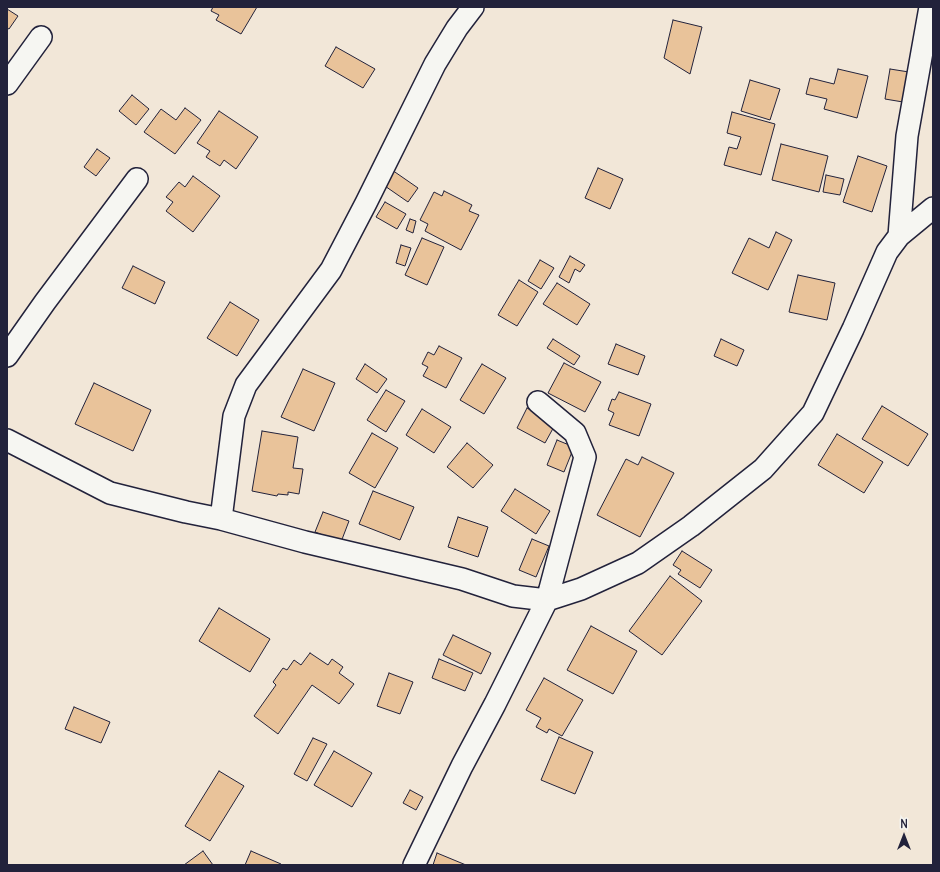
<!DOCTYPE html>
<style>
body{margin:0}
#map{position:relative;width:940px;height:872px;overflow:hidden;background:#f2e7d8;font-family:Delius,sans-serif}
canvas{display:block}
.frame{position:absolute;inset:0;border:8px solid #22223b;pointer-events:none}
.north{position:absolute;left:884px;top:816px;width:40px;height:40px;-webkit-text-stroke:3px #f6f6f2;paint-order:stroke;rotate:0deg;font-size:11px;font-weight:700;line-height:16px;text-align:center;color:#22223b}
.north::after{content:'';display:block;margin:auto;width:14px;height:18px;background:#22223b;clip-path:polygon(50% 0,100% 100%,50% 72%,0 100%)}
</style>
<div id="map">
<canvas width="940" height="872"></canvas>
<div class="frame"></div>
<div class="north">N</div>
</div>
<script>
const ctx = document.querySelector('canvas').getContext('2d');
ctx.lineJoin = 'round';
function fillPath(path, color) { ctx.fillStyle = color; ctx.fill(path, 'evenodd'); }
const shape = rows => new Path2D(rows.map(r => 'M' + r).join(''));
function trace(path, color, width, dash) { ctx.strokeStyle = color; ctx.lineWidth = width; ctx.lineCap = dash ? 'butt' : 'round'; ctx.setLineDash(dash || []); ctx.stroke(path); }
const building = shape([
 [213,7,257,7,241,34,216,20,219,15,211,11,213,7],
 [7,9,18,16,9,29,7,28,7,9],
 [673,20,702,27,690,74,664,58,673,20],
 [336,47,375,69,363,88,325,66,336,47],
 [838,69,868,76,857,118,824,109,827,99,806,94,810,78,834,84,838,69],
 [890,69,909,72,903,102,885,99,890,69],
 [750,80,780,89,770,120,741,111,750,80],
 [132,95,149,109,136,125,119,111,132,95],
 [185,108,201,120,175,154,144,132,161,109,176,120,185,108],
 [219,111,258,137,236,169,224,160,220,166,206,157,210,151,197,143,219,111],
 [732,112,775,124,761,175,724,165,729,147,737,149,741,137,727,133,732,112],
 [781,144,828,156,819,192,772,180,781,144],
 [97,149,110,158,96,176,84,167,97,149],
 [858,156,887,166,872,212,843,202,858,156],
 [598,168,623,179,610,209,585,198,598,168],
 [392,170,418,188,408,202,382,184,392,170],
 [826,175,844,179,840,195,823,192,826,175],
 [193,176,220,196,193,232,166,211,173,202,166,197,179,182,185,187,193,176],
 [444,191,472,205,469,211,479,215,461,250,425,231,428,224,420,220,434,192,442,196,444,191],
 [385,202,406,214,397,229,376,217,385,202],
 [410,219,416,221,413,233,406,230,410,219],
 [776,232,792,240,768,290,732,273,749,238,769,248,776,232],
 [422,238,444,247,427,285,405,275,422,238],
 [401,245,411,248,405,266,396,263,401,245],
 [570,256,585,265,580,272,575,269,569,283,559,277,570,256],
 [540,260,554,268,541,289,528,281,540,260],
 [133,266,165,282,155,304,122,288,133,266],
 [798,275,835,283,827,320,789,312,798,275],
 [519,280,538,292,517,326,498,315,519,280],
 [557,283,590,304,577,325,543,304,557,283],
 [230,302,259,320,237,356,207,338,230,302],
 [553,339,580,356,574,365,547,348,553,339],
 [721,339,744,350,737,366,714,356,721,339],
 [616,344,645,356,638,375,608,364,616,344],
 [439,346,462,358,446,388,423,376,428,367,422,364,428,352,434,355,439,346],
 [564,363,601,382,585,412,548,393,564,363],
 [365,364,387,379,377,393,356,379,365,364],
 [482,364,506,378,484,414,460,400,482,364],
 [303,369,335,383,314,431,281,417,303,369],
 [94,383,151,410,133,451,75,424,94,383],
 [386,390,405,401,386,432,367,420,386,390],
 [619,392,651,404,639,436,609,425,614,413,608,410,612,399,615,400,619,392],
 [882,406,928,434,908,466,862,439,882,406],
 [527,408,556,423,545,443,517,428,527,408],
 [422,409,451,427,434,453,406,435,422,409],
 [262,431,298,437,293,468,303,469,299,494,288,492,288,495,278,494,277,496,252,491,262,431],
 [372,433,398,448,375,488,349,473,372,433],
 [837,434,883,462,864,493,818,465,837,434],
 [557,440,574,447,564,472,547,465,557,440],
 [467,443,493,465,473,488,447,467,467,443],
 [642,457,674,473,640,537,597,515,626,459,638,465,642,457],
 [515,489,550,511,536,534,501,511,515,489],
 [373,491,414,507,400,540,359,524,373,491],
 [323,512,349,521,341,542,315,532,323,512],
 [458,517,488,527,478,557,448,547,458,517],
 [532,539,549,546,536,577,519,570,532,539],
 [682,551,712,570,700,588,678,574,681,570,673,565,682,551],
 [670,576,702,601,662,655,629,631,670,576],
 [219,608,270,639,250,672,199,641,219,608],
 [591,626,637,651,613,694,567,670,591,626],
 [453,635,491,653,481,674,443,655,453,635],
 [310,653,328,665,332,659,343,667,339,673,354,684,339,704,312,685,278,734,254,716,276,685,273,682,283,668,287,670,294,660,301,665,310,653],
 [439,659,473,673,465,691,432,678,439,659],
 [389,673,413,682,400,714,377,706,389,673],
 [544,678,583,700,562,736,549,729,547,733,536,727,541,718,526,710,544,678],
 [74,707,110,722,101,743,65,729,74,707],
 [559,737,593,752,575,794,541,780,559,737],
 [313,738,327,744,307,781,294,774,313,738],
 [334,751,372,773,352,807,314,785,334,751],
 [219,771,244,786,210,841,185,826,219,771],
 [410,790,423,797,416,810,403,803,410,790],
 [203,851,213,865,184,865,203,851],
 [251,851,281,864,281,865,245,865,251,851],
 [437,853,466,865,433,865,437,853]
]);
const minor = shape([
 [7,84,41,37],
 [899,236,907,136,930,7],
 [7,356,45,302,137,179],
 [7,440,110,493,186,512,221,519,305,542,462,579,513,596,547,600,581,589,638,563,691,526,763,469,813,413,853,329,887,252,899,236,933,208],
 [221,519,234,416,246,385,331,270,366,203,435,64,457,28,473,7],
 [414,865,462,766,495,704,547,600,585,457,575,433,538,402]
]);
fillPath(building, '#e9c39a');
trace(building, '#22223b', 1);
trace(minor, '#22223b', 24);
trace(minor, '#f6f6f2', 21);
</script>
